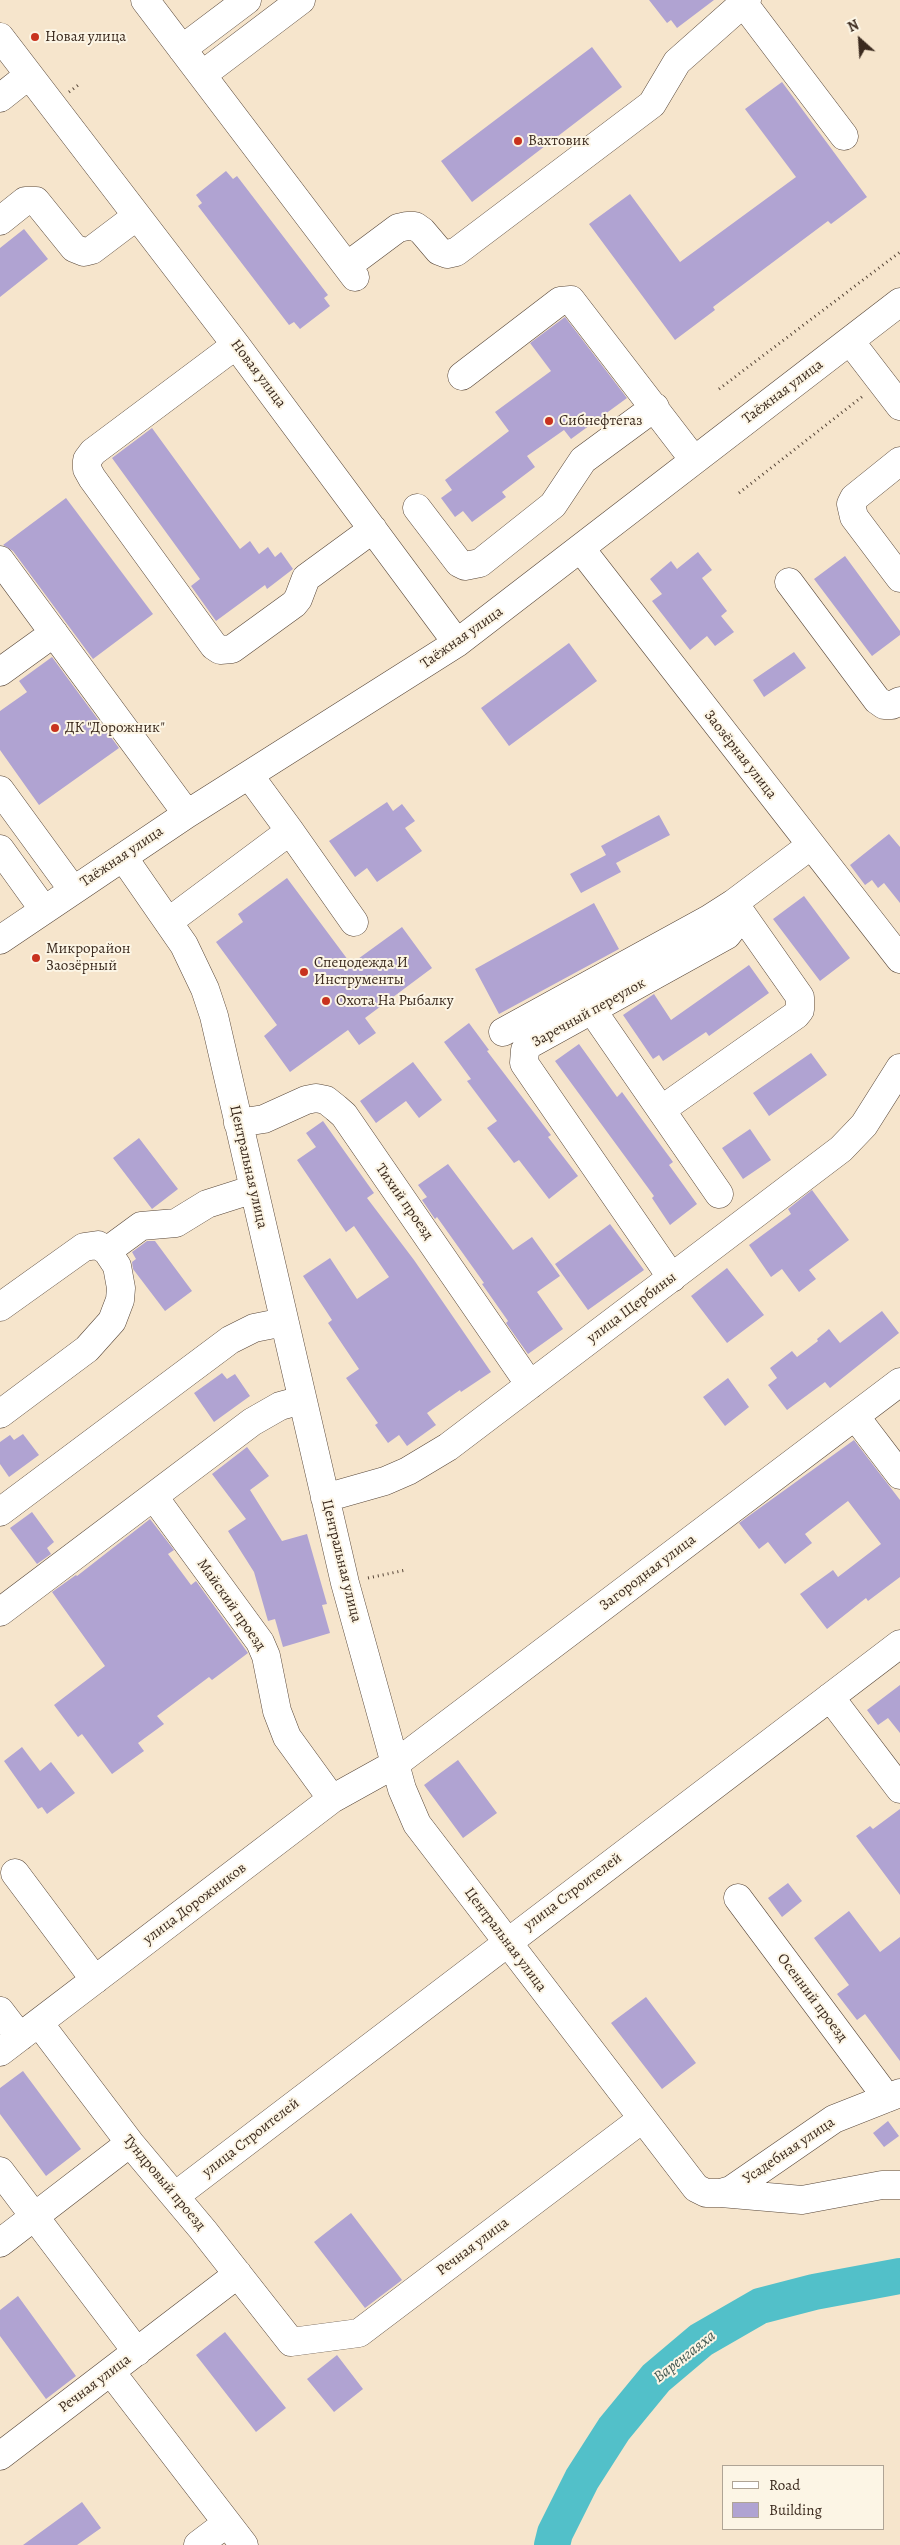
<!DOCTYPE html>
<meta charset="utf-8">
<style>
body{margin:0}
#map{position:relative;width:900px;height:2545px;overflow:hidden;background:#f6e5cc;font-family:Alegreya,serif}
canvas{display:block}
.legend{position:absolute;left:722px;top:2465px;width:162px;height:65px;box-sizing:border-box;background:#fcf5e5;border:1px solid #afa495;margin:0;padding:6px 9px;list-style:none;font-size:15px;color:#3b2a1e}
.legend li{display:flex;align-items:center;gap:10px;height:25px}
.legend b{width:25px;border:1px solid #afa495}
.north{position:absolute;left:835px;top:15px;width:50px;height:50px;-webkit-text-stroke:4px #fcf5e5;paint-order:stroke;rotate:334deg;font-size:14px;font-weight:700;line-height:20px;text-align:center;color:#3b2a1e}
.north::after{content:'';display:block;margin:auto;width:18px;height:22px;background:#3b2a1e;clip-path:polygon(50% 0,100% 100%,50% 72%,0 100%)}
</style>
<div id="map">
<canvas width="900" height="2545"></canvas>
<ul class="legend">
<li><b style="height:6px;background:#fff"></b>Road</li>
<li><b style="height:14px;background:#b0a3d2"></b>Building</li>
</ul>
<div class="north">N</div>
</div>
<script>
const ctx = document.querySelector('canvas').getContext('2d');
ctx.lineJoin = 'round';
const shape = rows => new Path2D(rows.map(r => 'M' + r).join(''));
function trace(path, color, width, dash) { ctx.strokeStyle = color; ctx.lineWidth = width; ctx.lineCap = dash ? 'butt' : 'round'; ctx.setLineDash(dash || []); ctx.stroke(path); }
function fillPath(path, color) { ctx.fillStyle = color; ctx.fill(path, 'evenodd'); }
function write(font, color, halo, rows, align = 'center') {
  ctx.font = font + ' Alegreya,serif'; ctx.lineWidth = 4; ctx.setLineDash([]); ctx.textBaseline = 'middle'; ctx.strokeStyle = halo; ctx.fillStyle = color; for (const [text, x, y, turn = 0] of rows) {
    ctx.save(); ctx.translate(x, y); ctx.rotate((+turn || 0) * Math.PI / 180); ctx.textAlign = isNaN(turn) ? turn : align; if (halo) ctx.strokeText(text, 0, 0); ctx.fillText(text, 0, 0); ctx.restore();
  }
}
const river = shape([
 [552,2545,555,2533,582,2479,614,2429,656,2378,701,2340,760,2306,814,2292,900,2276]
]);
const building = shape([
 [649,0,714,0,677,28,671,20,667,23],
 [592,47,622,87,472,202,441,161],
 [782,82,867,197,831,224,828,221,713,307,715,310,675,340,589,224,630,194,680,262,796,177,745,109],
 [226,171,233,179,237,176,328,295,324,298,330,306,300,329,294,322,289,325,198,206,202,203,196,195],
 [24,229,48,259,0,297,0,248],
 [565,317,627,398,571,439,564,430,527,456,535,467,502,492,506,497,472,522,463,511,455,517,441,498,452,490,445,480,509,431,495,412,551,371,530,343],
 [152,428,240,549,250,541,259,554,268,547,275,557,281,552,293,569,267,589,265,585,216,621,191,586,200,579,112,458],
 [66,498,153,614,93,659,13,551,3,545],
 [698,552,712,570,702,578,727,611,721,616,734,632,715,646,707,636,690,650,652,601,662,594,650,579,671,561,677,569],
 [845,556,900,631,900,635,872,656,814,579],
 [569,643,597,681,509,746,481,708],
 [794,652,806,668,764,697,753,680],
 [52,657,119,748,39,805,0,750,0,711,27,692,19,681],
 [387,802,393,811,402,804,415,821,405,828,422,851,377,882,367,868,355,877,329,841],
 [659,815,670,835,616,863,621,872,581,893,570,874,606,855,601,846],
 [889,834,900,847,900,903,884,883,878,888,872,880,865,885,850,865],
 [287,878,351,964,402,927,432,968,365,1018,376,1033,359,1045,348,1030,290,1072,264,1036,277,1025,216,942,243,922,238,914],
 [804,896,850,958,820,981,773,919],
 [594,903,619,949,499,1014,475,969],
 [749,965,769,993,709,1036,706,1032,663,1061,659,1055,653,1059,623,1015,654,994,671,1020],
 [469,1023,489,1050,487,1051,551,1135,548,1137,578,1176,549,1199,519,1160,514,1163,487,1128,497,1121,467,1081,471,1079,444,1042],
 [579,1044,617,1097,622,1092,673,1162,669,1165,697,1204,670,1225,652,1198,654,1196,555,1061],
 [811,1053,827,1075,769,1116,753,1093],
 [413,1062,442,1100,419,1118,406,1101,376,1123,360,1101],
 [323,1121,374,1193,367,1198,414,1260,491,1372,461,1392,460,1390,427,1413,436,1425,407,1446,399,1435,388,1443,375,1425,378,1423,346,1378,359,1369,328,1323,332,1320,303,1276,330,1258,357,1299,389,1277,354,1226,346,1232,297,1160,316,1147,306,1133],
 [750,1129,771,1160,743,1179,722,1148],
 [139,1138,178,1189,152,1209,113,1158],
 [448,1164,513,1250,532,1237,560,1276,537,1292,563,1329,528,1354,506,1323,508,1321,482,1284,484,1283,437,1217,435,1219,422,1200,427,1197,418,1185],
 [812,1190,849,1240,809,1270,816,1279,799,1292,782,1269,771,1277,749,1245,791,1214,788,1209],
 [610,1224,644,1270,588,1310,555,1264],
 [147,1241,155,1241,192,1291,165,1311,133,1269,132,1262,136,1259,132,1252],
 [727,1268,764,1315,727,1343,691,1296],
 [882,1311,899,1333,830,1388,825,1382,787,1410,768,1385,777,1378,770,1368,792,1351,797,1357,818,1341,817,1339,829,1329,840,1343],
 [222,1373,227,1379,235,1374,250,1396,214,1422,194,1393],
 [728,1378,749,1407,725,1426,703,1397],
 [23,1434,39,1455,9,1477,0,1464,0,1442,10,1435,14,1440],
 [854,1440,900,1500,900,1577,868,1601,866,1598,827,1629,800,1594,833,1570,838,1577,881,1544,848,1501,805,1534,812,1543,785,1564,768,1542,759,1549,739,1523],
 [247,1447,269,1476,250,1490,282,1541,307,1534,327,1604,322,1605,330,1633,283,1647,275,1619,268,1621,254,1572,228,1531,246,1519,212,1474],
 [32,1512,54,1542,47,1548,51,1554,37,1564,10,1528],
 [150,1519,174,1550,168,1554,191,1585,196,1581,248,1653,212,1680,209,1677,157,1716,164,1724,138,1743,144,1751,112,1774,82,1734,78,1737,54,1705,105,1666,52,1592,76,1575,77,1576],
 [900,1685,900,1733,888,1718,878,1725,867,1710],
 [22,1747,40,1771,51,1762,75,1793,47,1814,42,1807,38,1809,4,1761],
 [458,1760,497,1813,463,1838,424,1785],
 [900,1809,900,1895,856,1836,870,1826,873,1829],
 [788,1883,802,1901,782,1917,768,1898],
 [849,1911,880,1952,900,1937,900,2061,865,2014,857,2020,837,1994,849,1985,814,1938],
 [646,1997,696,2063,662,2089,611,2023],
 [23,2071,81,2149,46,2176,0,2114,0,2088],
 [888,2121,899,2136,884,2147,873,2133],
 [351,2213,402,2280,365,2308,314,2242],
 [18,2296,76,2376,46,2399,0,2336,0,2310],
 [225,2332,286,2408,256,2432,196,2355],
 [337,2355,363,2389,334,2412,307,2379],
 [82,2502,101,2528,77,2545,23,2545]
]);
const path = shape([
 [69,92,81,83],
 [719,389,900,252],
 [739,493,863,396],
 [368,1578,406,1570]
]);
const minor = shape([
 [145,0,355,277],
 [741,0,844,136],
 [0,37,236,345,457,643],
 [182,49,247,0],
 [202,75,301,0],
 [0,98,29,75],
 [0,221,25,201,36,201,74,248,84,252,92,250,137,216],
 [347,266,398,228,407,226,415,226,422,231,439,251,447,254,456,252,652,104,677,62,747,0],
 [850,341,900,406],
 [236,345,93,452,87,460,87,469,92,478,214,646,220,650,232,649,294,604,298,599,306,578,373,529],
 [462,376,560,301,571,300,694,460],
 [900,461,854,498,851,504,854,517,900,578],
 [417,508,459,563,465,566,480,563,553,505,583,460,655,407],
 [581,549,900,959],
 [0,560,187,814],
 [789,582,877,700,884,705,892,705,900,701],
 [0,672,54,633],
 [249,775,290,831],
 [0,790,73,890],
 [0,849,44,910],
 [123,857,184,945,205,989,214,1016,345,1583,402,1789,417,1824,696,2188,706,2193,721,2193,731,2190,834,2119,900,2093],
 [168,922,290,831,354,922],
 [0,940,187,814,457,643,900,302],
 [592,1010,719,1194],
 [503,1032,709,919,734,903,800,997,800,1010,796,1015,661,1110],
 [238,1123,264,1119,306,1100,316,1098,326,1100,336,1108,344,1115,530,1385],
 [672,1278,524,1063,525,1050,530,1044,727,935,734,926,734,903,810,846],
 [0,1307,84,1247,98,1245,107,1251],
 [0,1414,87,1349,112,1321,120,1300,121,1288,117,1266,107,1251,141,1226,176,1223,207,1204,254,1189],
 [855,1416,900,1475],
 [154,1497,260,1642,266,1656,277,1711,287,1737,332,1799],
 [325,1498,385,1481,408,1471,448,1447,841,1149,864,1125,900,1068],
 [0,1512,230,1340,254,1328,284,1322],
 [0,1612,252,1422,280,1406,302,1400],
 [830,1697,900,1789],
 [15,1873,95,1980],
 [738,1898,887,2098],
 [0,2011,20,2037],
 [39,2023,130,2143,203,2230,291,2342,359,2333,642,2119],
 [0,2052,332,1799,395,1764,900,1382],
 [0,2171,137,2352],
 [721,2193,802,2200,882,2185,900,2185],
 [175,2196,900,1644],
 [0,2243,130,2143],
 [111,2372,244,2545],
 [0,2456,238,2274],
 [198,2545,227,2523]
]);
const markers = [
 [35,37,5,"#c8321e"],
 [518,141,5,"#c8321e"],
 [549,421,5,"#c8321e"],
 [55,728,5,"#c8321e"],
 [36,958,5,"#c8321e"],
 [304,972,5,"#c8321e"],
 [326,1001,5,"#c8321e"]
];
const poiNames = [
 ["Новая улица",45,37],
 ["Вахтовик",528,141],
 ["Сибнефтегаз",559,421],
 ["ДК \"Дорожник\"",65,728],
 ["Микрорайон",46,949],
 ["Заозёрный",46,966],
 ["Спецодежда И",314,963],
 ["Инструменты",314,980],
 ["Охота На Рыбалку",336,1001]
];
const streetNames = [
 ["Новая улица",258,374,53],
 ["Таёжная улица",783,392,-37],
 ["Таёжная улица",462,638,-35],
 ["Заозёрная улица",740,755,52],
 ["Таёжная улица",122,857,-34],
 ["Заречный переулок",589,1013,-29],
 ["Центральная улица",248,1167,77],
 ["Тихий проезд",404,1202,55],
 ["улица Щербины",632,1308,-37],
 ["Центральная улица",341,1561,76],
 ["Загородная улица",648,1573,-37],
 ["Майский проезд",231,1605,55],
 ["улица Строителей",573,1892,-37],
 ["улица Дорожников",195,1904,-37],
 ["Центральная улица",505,1940,53],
 ["Осенний проезд",812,1998,53],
 ["улица Строителей",251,2138,-38],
 ["Усадебная улица",789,2151,-34],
 ["Тундровый проезд",164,2183,50],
 ["Речная улица",473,2247,-37],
 ["Речная улица",95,2384,-37]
];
const waterNames = [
 ["Варенгаяха",685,2357,-38]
];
trace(river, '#52c0c9', 36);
fillPath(building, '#b0a3d2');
trace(minor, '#574638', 29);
trace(path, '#574638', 3, [1, 4]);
trace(minor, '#fff', 28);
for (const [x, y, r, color] of markers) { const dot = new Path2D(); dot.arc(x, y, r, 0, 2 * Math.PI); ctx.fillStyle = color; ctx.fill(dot); trace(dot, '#fcf5e5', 2); }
write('15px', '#3b2a1e', '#fcf5e5', poiNames, 'left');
write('15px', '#3b2a1e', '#fcf5e5', streetNames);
write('italic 16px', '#425751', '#fcf5e5', waterNames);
</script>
